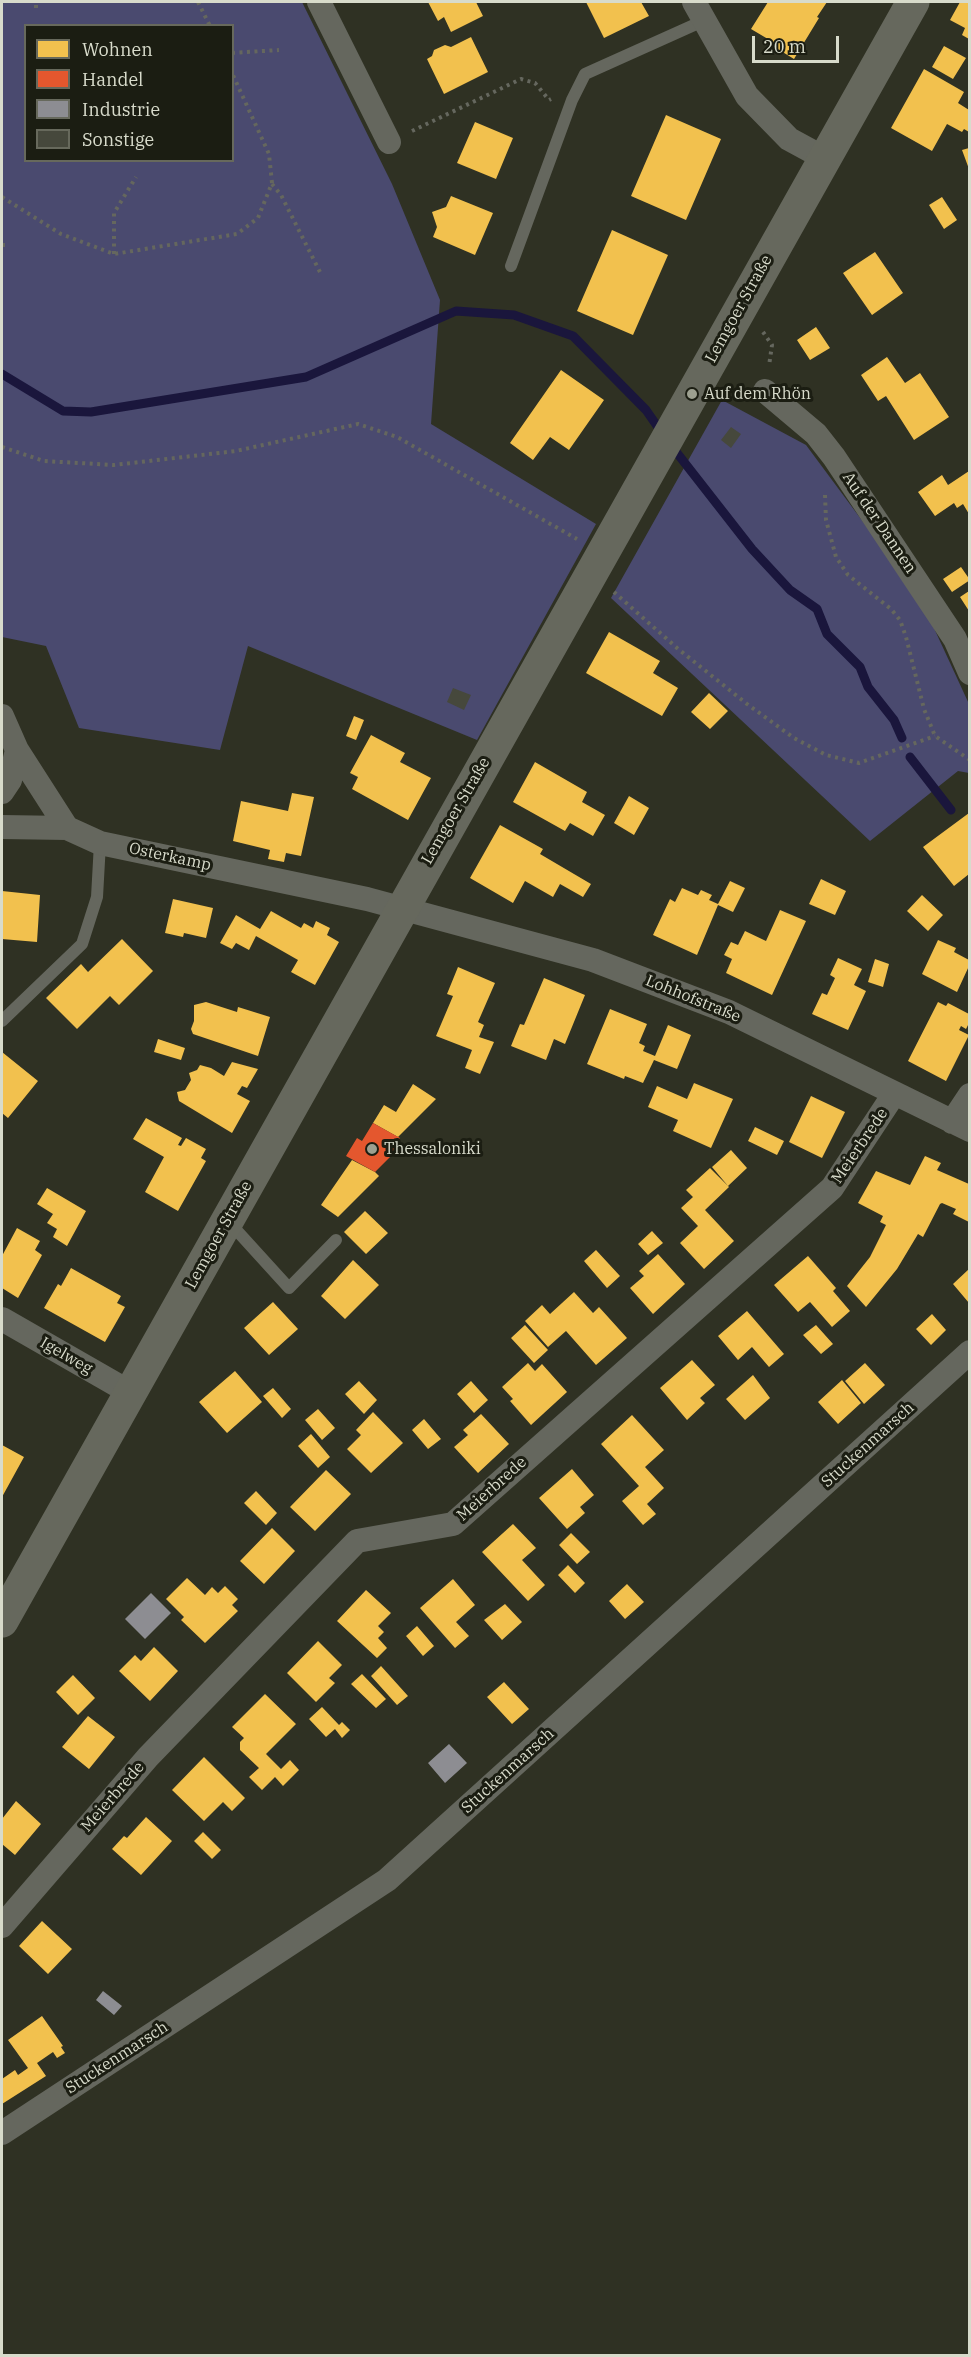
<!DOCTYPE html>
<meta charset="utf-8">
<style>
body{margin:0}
#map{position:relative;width:971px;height:2357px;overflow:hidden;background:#2f3123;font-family:"IBM Plex Serif",serif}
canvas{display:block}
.frame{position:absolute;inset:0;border:3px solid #d8dbcb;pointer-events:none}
.legend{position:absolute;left:24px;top:24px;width:210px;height:138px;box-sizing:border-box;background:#1b1d12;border:2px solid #67695c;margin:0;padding:8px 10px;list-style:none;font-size:18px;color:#d8dbcb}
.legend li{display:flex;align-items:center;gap:12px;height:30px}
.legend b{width:30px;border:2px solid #67695c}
.scale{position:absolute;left:752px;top:36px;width:87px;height:27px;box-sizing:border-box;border:3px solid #d8dbcb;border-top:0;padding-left:8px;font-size:18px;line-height:21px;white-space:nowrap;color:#d8dbcb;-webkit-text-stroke:4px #1b1d12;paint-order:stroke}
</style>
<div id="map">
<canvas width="971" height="2357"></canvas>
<div class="frame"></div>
<ul class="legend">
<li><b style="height:16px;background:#f2c14e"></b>Wohnen</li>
<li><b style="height:16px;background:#e4572e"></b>Handel</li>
<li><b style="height:16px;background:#8d8d92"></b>Industrie</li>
<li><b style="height:16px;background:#46483c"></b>Sonstige</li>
</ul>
<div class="scale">20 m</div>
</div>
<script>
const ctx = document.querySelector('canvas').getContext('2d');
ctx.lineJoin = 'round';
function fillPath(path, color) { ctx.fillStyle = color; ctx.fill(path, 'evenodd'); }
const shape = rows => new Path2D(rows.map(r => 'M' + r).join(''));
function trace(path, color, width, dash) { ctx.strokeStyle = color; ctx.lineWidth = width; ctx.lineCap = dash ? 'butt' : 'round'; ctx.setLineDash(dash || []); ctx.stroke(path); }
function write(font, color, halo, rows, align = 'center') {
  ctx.font = font + ' "IBM Plex Serif",serif'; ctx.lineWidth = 6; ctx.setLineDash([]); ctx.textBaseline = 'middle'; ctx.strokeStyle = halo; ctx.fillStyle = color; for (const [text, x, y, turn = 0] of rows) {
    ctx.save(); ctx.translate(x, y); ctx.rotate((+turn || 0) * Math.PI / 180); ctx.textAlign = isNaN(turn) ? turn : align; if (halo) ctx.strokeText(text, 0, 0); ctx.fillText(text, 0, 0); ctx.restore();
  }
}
const green = shape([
 [2,2,302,2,392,184,440,300,431,424,596,524,477,740,248,646,220,750,79,728,46,646,2,637],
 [26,26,232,26,232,160,26,160],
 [722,400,806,445,921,600,969,704,969,773,958,771,870,841,611,598]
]);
const homes = shape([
 [428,2,476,2,483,16,451,32,444,17,438,21],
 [586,2,641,2,649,16,604,38],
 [768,2,827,2,817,17,819,18,794,59,776,48,778,45,751,29],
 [960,2,969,2,969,39,962,35,965,28,950,20],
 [471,37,488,72,444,94,427,59,432,56,434,50,445,45,451,47],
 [944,46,966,58,953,79,932,67],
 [924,69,964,92,958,103,969,110,969,132,964,129,962,132,947,124,932,151,891,128],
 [666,115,721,139,686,220,631,196],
 [475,122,513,138,496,179,457,163],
 [969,148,969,169,962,150],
 [451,196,493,213,475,255,433,237,437,227,432,212,446,207],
 [942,197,957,220,944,229,929,205],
 [612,230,668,255,633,335,577,311],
 [875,252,903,293,872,315,843,273],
 [816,327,830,348,810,360,797,340],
 [887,357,905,383,920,373,949,417,914,440,886,396,878,401,861,375],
 [561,370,604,400,569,450,550,437,533,460,510,443],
 [969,471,969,514,963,504,957,508,954,503,935,516,918,492,942,475,948,485],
 [961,567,970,580,952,592,943,579],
 [969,591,969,611,960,597],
 [609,632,660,661,653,673,678,688,662,716,586,673],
 [709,693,728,711,710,729,691,712],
 [354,716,364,720,356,740,346,736],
 [371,735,405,753,400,762,431,778,408,820,352,789,358,777,350,773],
 [535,762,587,792,582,802,605,815,593,836,570,823,565,831,513,802],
 [292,793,314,797,301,856,286,853,284,862,268,859,270,850,233,841,241,801,288,811],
 [629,796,649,808,634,835,614,823],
 [969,813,969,874,954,886,923,847],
 [500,825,543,849,540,854,591,884,583,897,560,884,553,897,525,881,513,903,470,878],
 [821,879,846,891,835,915,809,904],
 [730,881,745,888,733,912,718,905,697,955,653,935,670,899,675,902,682,888,698,895,701,890,712,895,709,900,718,904],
 [2,891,40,895,37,942,2,939],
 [922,895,943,915,928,931,907,911],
 [173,899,213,908,206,938,184,933,183,937,165,933],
 [780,910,806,921,772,995,726,973,732,959,724,955,731,942,738,945,745,931,766,941],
 [271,911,301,928,304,923,313,928,316,921,330,928,327,935,339,942,315,985,291,972,298,960,256,936,249,950,236,943,232,949,220,943,236,915,260,929],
 [122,939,153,971,119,1005,110,996,77,1029,46,998,81,964,88,972],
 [938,940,956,948,954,952,969,960,969,966,957,992,922,974],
 [838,958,862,969,854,985,866,991,848,1030,812,1014,822,993,827,995,835,978,830,975],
 [875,959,889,964,883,987,868,982],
 [458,967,495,983,478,1022,484,1025,479,1037,494,1042,480,1074,465,1068,472,1050,436,1036,453,996,447,994],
 [544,978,585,995,565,1044,554,1039,546,1060,511,1046,520,1024,524,1025],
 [206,1002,237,1012,238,1007,270,1017,258,1056,193,1034,191,1029,194,1021,194,1005],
 [938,1002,946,1006,948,1003,969,1014,969,1023,966,1029,961,1026,959,1030,969,1035,946,1081,908,1061],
 [610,1009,647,1024,639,1043,645,1046,643,1051,655,1056,668,1025,691,1035,677,1069,654,1060,643,1083,625,1076,624,1079,587,1064],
 [158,1039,185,1048,181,1060,154,1052],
 [2,1052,38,1081,8,1118,2,1113],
 [232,1062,258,1069,247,1088,242,1086,237,1094,250,1101,232,1133,179,1101,177,1092,185,1090,191,1080,189,1073,197,1070,200,1065,211,1068,224,1076],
 [694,1083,733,1099,711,1148,673,1131,678,1120,648,1107,657,1086,687,1099],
 [413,1084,436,1099,398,1137,373,1123,384,1105,396,1112],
 [811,1096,845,1112,822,1158,789,1142],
 [146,1118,182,1138,178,1145,181,1146,186,1138,206,1149,201,1158,206,1161,178,1211,145,1192,164,1157,133,1139],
 [755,1127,784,1141,777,1155,748,1141],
 [731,1150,747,1168,728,1186,712,1167],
 [925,1156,941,1163,937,1170,969,1184,969,1222,953,1214,956,1209,942,1203,940,1204,923,1237,918,1234,897,1269,866,1307,847,1286,870,1257,886,1225,880,1222,883,1216,858,1203,876,1171,910,1185],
 [352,1160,375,1172,379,1176,338,1217,321,1205],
 [710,1168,729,1187,705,1210,734,1241,704,1269,680,1243,698,1226,681,1208,693,1197,686,1190],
 [47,1188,86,1211,67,1246,53,1237,57,1229,47,1223,53,1214,37,1204],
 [365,1211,388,1233,366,1254,344,1232],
 [17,1228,40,1241,35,1250,42,1255,18,1298,2,1288,2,1256],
 [652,1231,663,1243,648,1255,638,1244],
 [596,1250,620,1276,607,1288,584,1261],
 [658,1254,685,1284,653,1314,630,1288,644,1276,639,1271],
 [808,1256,836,1288,833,1291,850,1311,832,1327,810,1302,798,1312,774,1285],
 [353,1260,379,1285,345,1319,321,1296],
 [71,1268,121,1296,117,1303,125,1307,105,1342,44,1308,58,1284,61,1286],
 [969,1269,969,1303,953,1284],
 [574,1292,593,1313,599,1307,627,1338,596,1365,566,1331,548,1347,525,1321,542,1305,550,1314],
 [273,1302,298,1329,269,1355,244,1328],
 [747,1311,784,1354,769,1367,752,1347,738,1360,718,1336],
 [932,1314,946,1330,931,1345,916,1329],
 [525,1325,548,1350,534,1363,511,1338],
 [816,1325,833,1344,821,1354,803,1335],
 [692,1360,715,1385,700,1398,705,1403,687,1420,660,1388],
 [528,1363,535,1371,542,1364,567,1392,531,1425,510,1401,513,1399,502,1387],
 [865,1363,885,1385,864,1404,845,1381],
 [235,1371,262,1402,227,1433,199,1402],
 [753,1375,770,1398,745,1420,726,1399],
 [842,1380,861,1403,838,1424,818,1402],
 [359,1381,377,1400,364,1414,345,1394],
 [471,1381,488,1400,474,1413,457,1394],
 [273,1388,291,1409,282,1418,263,1396],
 [318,1409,335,1428,322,1440,305,1420],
 [373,1412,403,1443,371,1473,347,1449,361,1435,356,1430],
 [481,1414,509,1444,478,1473,454,1447,468,1435,463,1430],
 [632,1415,664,1450,645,1467,664,1488,647,1504,656,1514,643,1525,622,1501,639,1486,601,1444],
 [424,1419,441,1439,428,1449,412,1430],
 [311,1434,330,1457,318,1468,298,1446],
 [2,1445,24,1457,2,1497],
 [572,1469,594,1495,580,1507,585,1513,567,1529,539,1498],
 [326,1470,351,1494,315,1531,290,1507],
 [256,1491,277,1513,266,1525,244,1503],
 [513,1524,536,1548,522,1560,545,1585,528,1601,482,1552],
 [272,1528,295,1551,264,1584,240,1561],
 [571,1533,590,1552,577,1564,559,1545],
 [568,1565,585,1583,575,1593,558,1575],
 [187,1578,205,1595,212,1587,218,1593,225,1586,238,1599,232,1605,238,1611,205,1643,181,1620,184,1617,166,1599],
 [453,1579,475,1605,456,1622,469,1636,455,1648,420,1608],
 [627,1584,644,1602,625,1619,609,1601],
 [366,1590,391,1613,378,1626,384,1632,378,1638,387,1648,377,1658,337,1621],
 [505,1604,522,1622,502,1640,484,1620],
 [417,1626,434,1646,423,1656,406,1636],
 [318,1641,342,1665,329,1678,335,1683,316,1702,287,1673],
 [154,1647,178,1671,150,1701,119,1671,135,1655,141,1661],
 [381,1666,408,1696,397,1705,371,1676],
 [362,1674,386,1699,376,1708,351,1684],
 [73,1675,95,1698,78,1715,56,1692],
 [504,1682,529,1709,512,1724,487,1697],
 [265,1694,296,1724,266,1754,281,1769,290,1760,299,1770,283,1786,275,1777,262,1790,249,1777,259,1768,240,1750,240,1742,244,1738,232,1727],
 [322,1707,339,1725,342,1722,350,1730,342,1738,335,1729,326,1737,309,1719],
 [88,1716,115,1737,89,1769,62,1747],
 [204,1757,245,1798,232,1811,223,1802,204,1821,172,1790],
 [16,1801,41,1824,15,1855,2,1844,2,1819],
 [146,1817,172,1841,141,1875,112,1849,124,1836,127,1838],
 [203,1832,221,1850,212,1859,194,1841],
 [42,1921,72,1949,48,1974,19,1946],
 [42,2016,63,2046,61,2047,65,2053,57,2058,53,2052,37,2063,46,2076,2,2104,2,2079,15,2070,18,2075,28,2068,8,2040]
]);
const shops = shape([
 [373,1123,400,1138,390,1157,375,1172,346,1156,357,1138,362,1141]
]);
const industry = shape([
 [151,1593,171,1613,145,1639,125,1619],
 [449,1744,467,1763,445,1783,428,1763],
 [103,1991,122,2006,114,2015,96,2000]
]);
const stream = shape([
 [2,374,63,411,91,412,306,377,456,311,514,315,573,336,646,410,662,433],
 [670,444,752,549,790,590,817,609,827,634,860,667,868,687,894,720,902,738],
 [910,757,951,810]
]);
const building = shape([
 [731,427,741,434,731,448,721,440],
 [453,688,471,695,464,710,447,702]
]);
const path = shape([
 [198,2,210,26],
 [36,8,36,2],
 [232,53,279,50],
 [412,131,521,79,535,83,549,100,551,99],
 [272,184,281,195,320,272],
 [2,197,61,234,114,254,237,234,258,218,272,183,269,154,232,73],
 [2,245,6,245],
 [114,254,114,213,136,177],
 [763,332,772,345,769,366],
 [2,447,44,461,114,465,236,451,358,424,397,437,577,539],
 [825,495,826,520,836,557,848,575,891,609,900,620,906,637,924,709,935,736,970,760],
 [614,592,677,648,747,704,794,738,826,755,859,763,935,736]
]);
const service = shape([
 [511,266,572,100,585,74,703,21],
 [2,1021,82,944,97,897,100,843],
 [229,1222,289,1288,336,1240]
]);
const minor = shape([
 [319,2,389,142],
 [694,2,747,96,789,139,824,158],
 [765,391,816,434,834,457,955,639,970,673],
 [2,716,17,750,67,828,100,843,367,899,593,960,729,1012,970,1130],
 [2,792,10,780,17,750],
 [2,827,67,828],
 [952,1122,970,1095],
 [2,1319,131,1393],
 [2,1926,148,1757,357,1541,453,1524,832,1188,894,1094],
 [2,2133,387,1880,970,1352]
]);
const secondary = shape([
 [2,1621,913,2]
]);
const markers = [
 [692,394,6,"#9da090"],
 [372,1149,6,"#9da090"]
];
const streetNames = [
 ["Lemgoer Straße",739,309,-61],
 ["Auf der Dannen",879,523,56],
 ["Lemgoer Straße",456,811,-60],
 ["Osterkamp",170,857,12],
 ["Lohhofstraße",693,999,22],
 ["Meierbrede",860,1146,-56],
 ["Lemgoer Straße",219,1235,-61],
 ["Igelweg",66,1356,30],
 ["Stuckenmarsch",868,1445,-42],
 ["Meierbrede",492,1489,-42],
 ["Stuckenmarsch",508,1771,-42],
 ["Meierbrede",113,1797,-49],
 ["Stuckenmarsch",117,2058,-33]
];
const poiNames = [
 ["Auf dem Rhön",704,394],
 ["Thessaloniki",384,1149]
];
fillPath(green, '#4a4a6f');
fillPath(homes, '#f2c14e');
fillPath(shops, '#e4572e');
fillPath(industry, '#8d8d92');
trace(stream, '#1a163c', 9);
fillPath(building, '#46483c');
trace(path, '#65675e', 4, [3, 4.5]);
trace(service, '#65675e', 12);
trace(minor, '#65675e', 24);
trace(secondary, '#66685d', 33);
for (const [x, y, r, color] of markers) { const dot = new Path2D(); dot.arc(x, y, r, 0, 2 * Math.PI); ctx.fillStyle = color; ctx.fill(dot); trace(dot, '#1b1d12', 2); }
write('16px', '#d8dbcb', '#1b1d12', streetNames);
write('16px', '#d8dbcb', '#1b1d12', poiNames, 'left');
</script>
